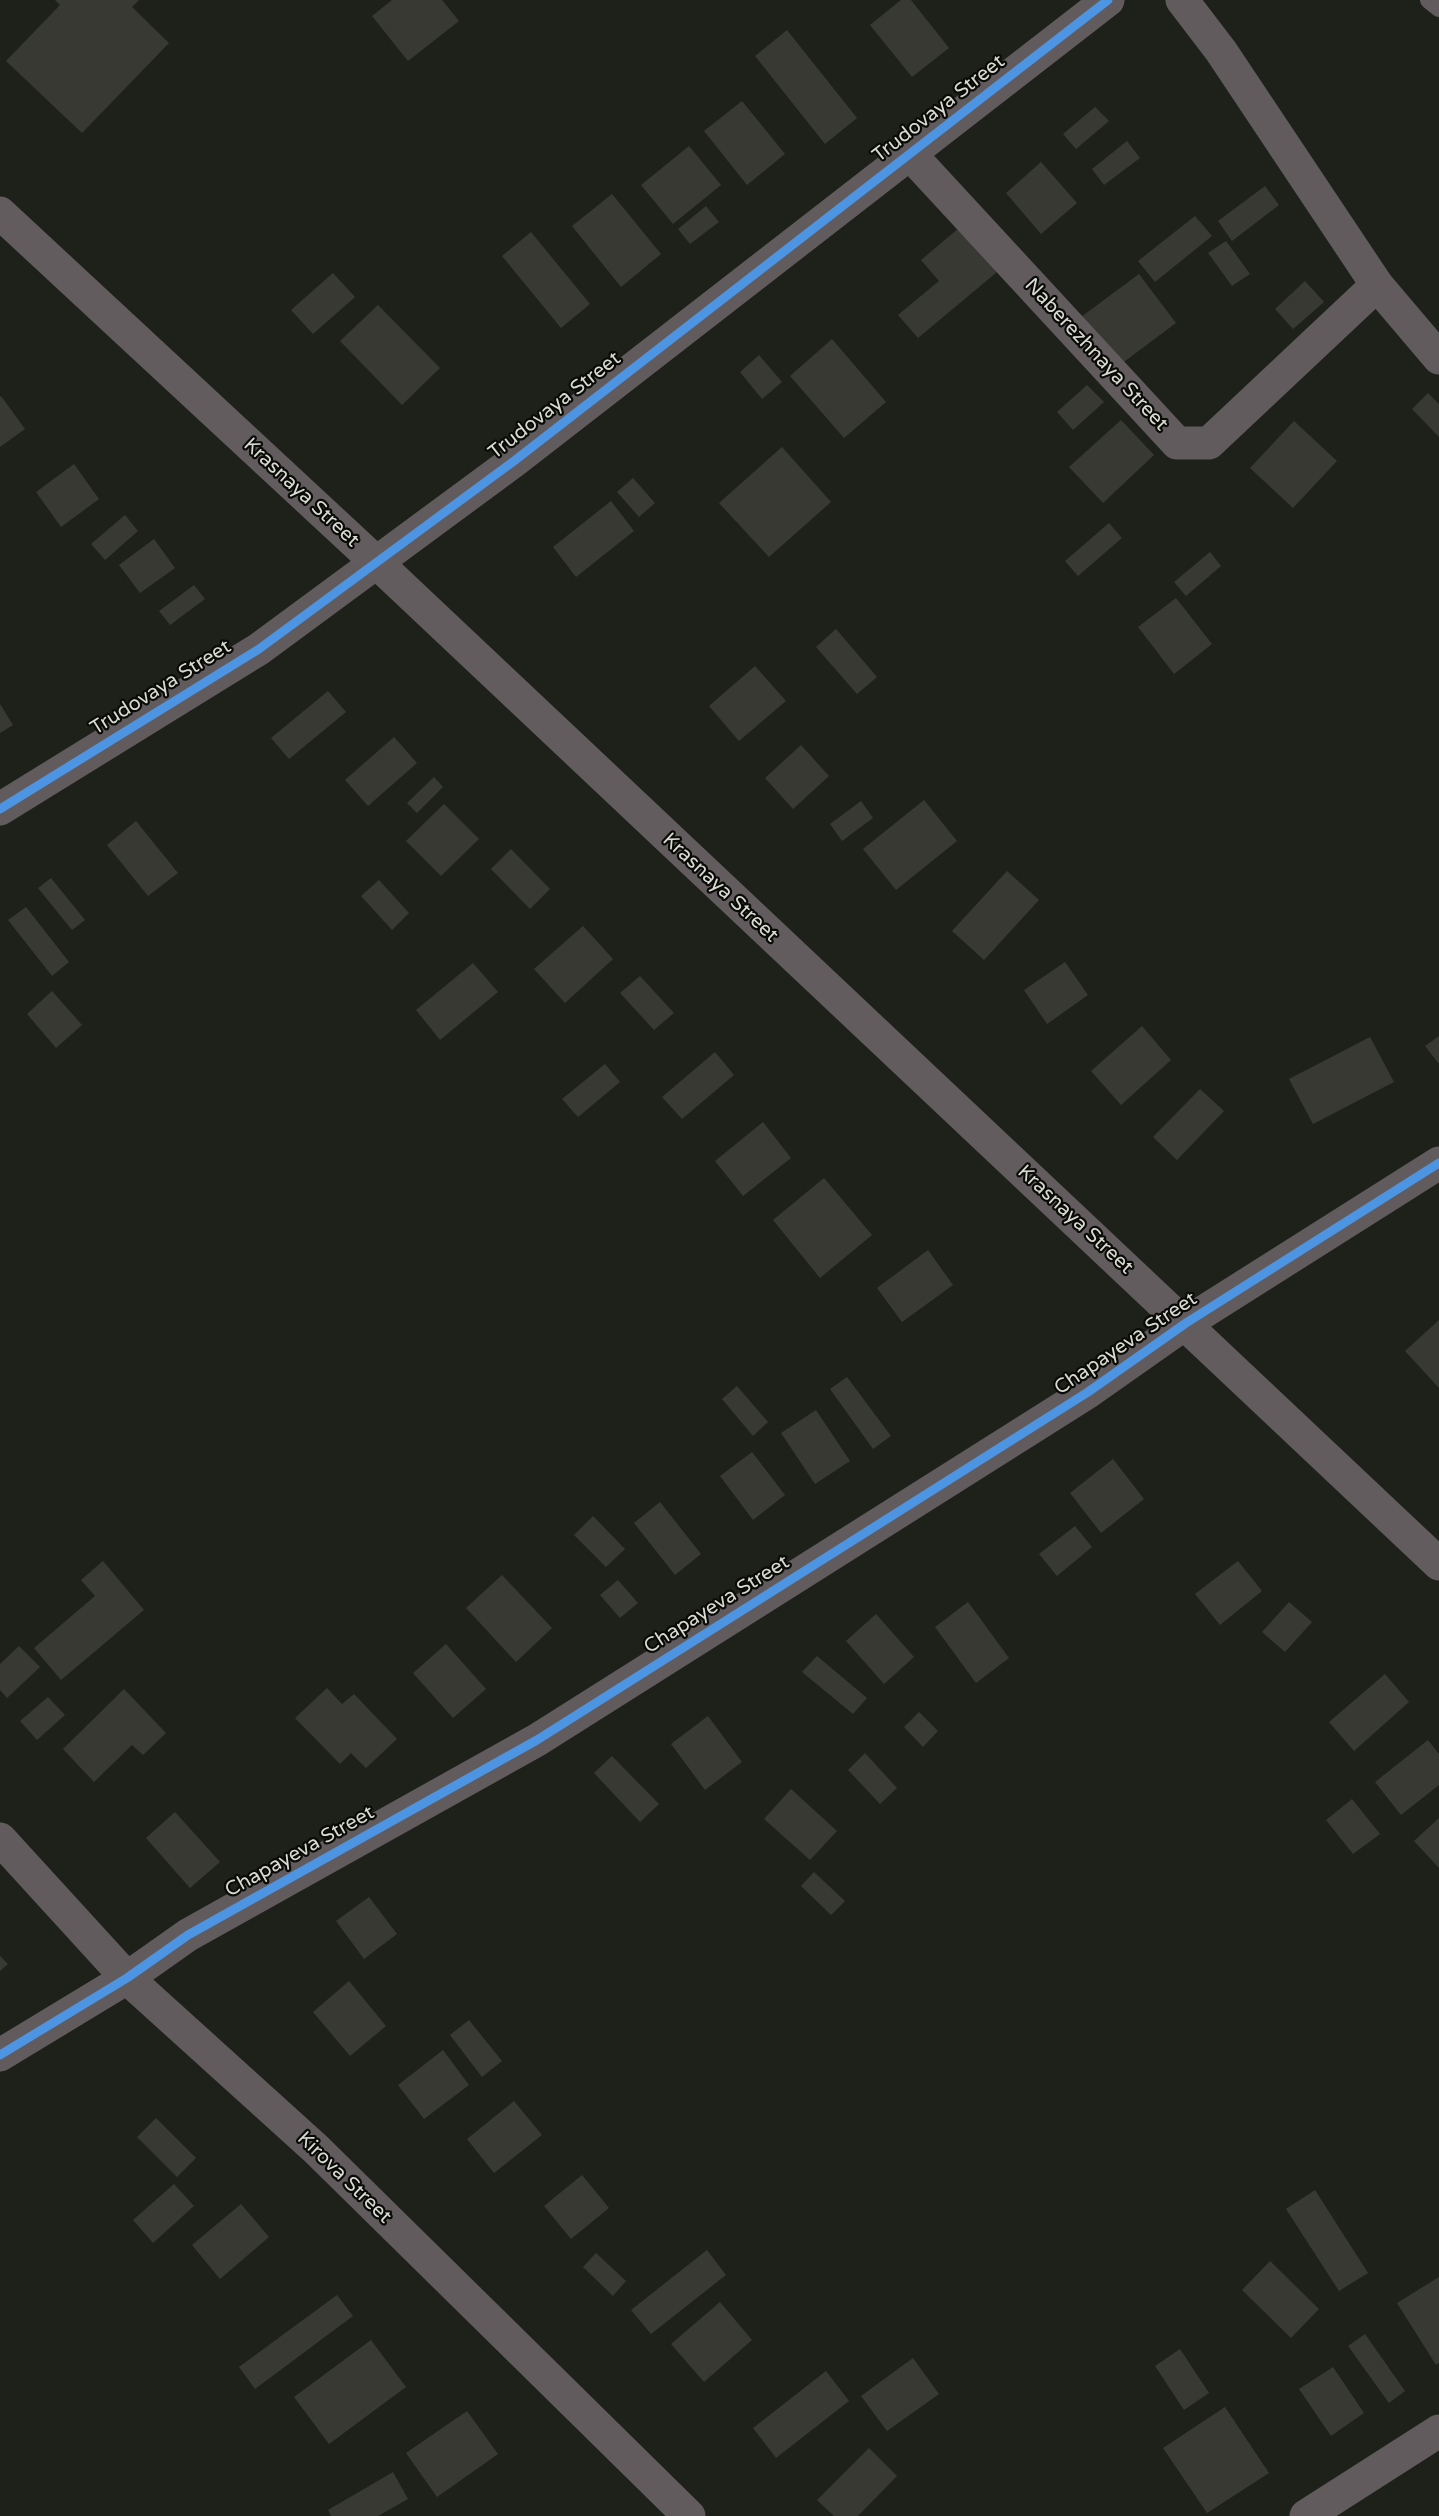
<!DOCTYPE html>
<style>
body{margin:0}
canvas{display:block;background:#1e201a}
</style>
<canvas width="1439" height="2516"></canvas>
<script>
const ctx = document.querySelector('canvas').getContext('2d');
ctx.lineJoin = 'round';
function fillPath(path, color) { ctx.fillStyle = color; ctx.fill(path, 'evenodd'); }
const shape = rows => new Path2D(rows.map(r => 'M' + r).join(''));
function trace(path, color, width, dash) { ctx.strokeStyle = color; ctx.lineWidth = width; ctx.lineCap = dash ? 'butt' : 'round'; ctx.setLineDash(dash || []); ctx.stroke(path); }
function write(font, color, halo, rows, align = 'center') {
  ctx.font = font + ' "Varela Round",sans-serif'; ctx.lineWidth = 4.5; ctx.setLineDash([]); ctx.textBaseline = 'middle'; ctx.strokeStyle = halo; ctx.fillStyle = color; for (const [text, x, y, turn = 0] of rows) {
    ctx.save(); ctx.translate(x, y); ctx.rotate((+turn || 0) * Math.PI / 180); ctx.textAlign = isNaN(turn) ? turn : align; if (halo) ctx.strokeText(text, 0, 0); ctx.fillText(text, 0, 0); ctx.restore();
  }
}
const building = shape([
 [55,0,139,0,132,7,169,43,82,133,6,61,60,5],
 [392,0,442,0,459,21,408,61,372,16],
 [901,0,911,0,949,48,912,77,870,25],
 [787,30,857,118,825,144,755,56],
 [742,101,785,154,747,185,704,131],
 [1095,107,1109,121,1076,149,1063,134],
 [1127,141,1140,158,1104,185,1092,169],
 [689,146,721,185,673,224,641,185],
 [1041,162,1077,203,1041,234,1006,193],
 [1265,186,1279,205,1232,241,1218,221],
 [612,194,661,254,621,287,572,226],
 [706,206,719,222,690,244,678,229],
 [1195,216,1212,236,1155,282,1138,261],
 [959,228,997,272,918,338,898,315,939,281,921,260],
 [531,232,590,304,561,328,502,256],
 [1226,241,1250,274,1232,286,1208,253],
 [333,273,355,297,313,334,291,310],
 [1139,274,1176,323,1117,367,1081,317],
 [1305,281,1324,302,1293,329,1275,309],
 [378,305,440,368,402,405,340,341],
 [832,339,886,402,844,438,790,376],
 [759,355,782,382,762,399,740,372],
 [1087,385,1104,402,1073,430,1057,412],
 [1428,393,1439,404,1439,437,1412,409],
 [1,396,25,429,0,447,0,397],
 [1121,420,1154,455,1103,503,1069,467],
 [1294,421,1337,461,1293,508,1250,468],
 [782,447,831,502,769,557,719,503],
 [74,464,99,499,61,527,36,492],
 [633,478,655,503,639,517,617,492],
 [611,501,634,531,576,577,553,547],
 [125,515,138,531,105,560,91,544],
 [1109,523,1122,538,1078,576,1065,561],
 [154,539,175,568,140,593,119,565],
 [1210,552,1221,566,1186,596,1174,582],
 [194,585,205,599,170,625,159,611],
 [1176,598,1212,644,1174,674,1138,627],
 [836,629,877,677,857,694,816,647],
 [755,666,786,701,739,741,709,706],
 [328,691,346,712,289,759,271,738],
 [0,704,13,725,0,733],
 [394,737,417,763,368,806,345,780],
 [801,745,829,776,793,809,765,778],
 [434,777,443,787,417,813,407,803],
 [924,800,957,841,896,890,863,849],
 [861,801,873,818,842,841,830,824],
 [444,804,479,839,441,876,406,841],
 [136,821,178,873,148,896,107,845],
 [511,849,550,889,530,909,491,869],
 [1007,871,1039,900,984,960,952,931],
 [51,878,85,920,72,930,38,888],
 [379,880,409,913,392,930,361,896],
 [26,907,69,962,52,976,8,920],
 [583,926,613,959,565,1003,534,969],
 [1065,962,1088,995,1047,1024,1024,990],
 [473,963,498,992,440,1040,416,1010],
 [640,976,674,1013,654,1030,620,993],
 [52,991,82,1025,56,1048,27,1014],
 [1142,1026,1171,1060,1121,1105,1091,1071],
 [1439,1036,1439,1064,1425,1046],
 [1370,1037,1394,1082,1313,1124,1289,1079],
 [715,1052,734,1075,682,1119,662,1097],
 [605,1064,620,1082,578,1117,562,1099],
 [1200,1089,1224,1111,1177,1160,1153,1137],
 [763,1122,791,1158,743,1196,715,1161],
 [824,1178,872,1235,820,1278,773,1220],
 [928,1250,953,1285,902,1322,877,1288],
 [1439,1320,1439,1388,1405,1351],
 [847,1377,891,1436,873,1449,830,1389],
 [737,1386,768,1422,753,1436,722,1399],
 [816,1410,850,1461,815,1484,781,1433],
 [752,1452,785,1495,753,1520,720,1476],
 [1113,1459,1144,1499,1101,1533,1070,1493],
 [660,1502,701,1554,675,1575,634,1523],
 [593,1516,625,1549,606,1567,574,1535],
 [1075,1526,1092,1547,1057,1576,1039,1554],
 [103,1561,144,1610,61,1680,34,1648,95,1596,81,1580],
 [1238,1561,1262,1591,1220,1625,1195,1594],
 [502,1575,552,1628,516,1662,466,1608],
 [618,1580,638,1603,620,1618,600,1595],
 [968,1602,1009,1658,976,1683,935,1627],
 [1289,1602,1312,1622,1285,1652,1262,1632],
 [876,1614,914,1657,884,1684,846,1641],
 [446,1644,486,1689,453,1718,413,1673],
 [19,1646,40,1667,7,1698,0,1690,0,1664],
 [817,1656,867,1698,853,1714,802,1672],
 [1385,1674,1409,1702,1354,1751,1329,1722],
 [327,1688,342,1704,354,1694,397,1739,366,1768,351,1753,340,1764,295,1718],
 [124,1689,166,1733,143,1755,132,1745,94,1782,63,1749],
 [48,1697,65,1715,37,1740,20,1721],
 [919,1712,938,1731,923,1747,904,1727],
 [708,1716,742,1762,705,1790,671,1744],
 [1428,1740,1439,1754,1439,1785,1401,1815,1375,1782],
 [865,1753,897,1788,880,1804,848,1770],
 [612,1756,659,1804,640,1822,594,1773],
 [791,1789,837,1831,810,1860,764,1819],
 [1352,1799,1380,1834,1353,1854,1326,1820],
 [175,1812,220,1862,190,1888,146,1838],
 [1439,1818,1439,1868,1414,1841],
 [814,1872,845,1901,831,1915,801,1886],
 [369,1897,397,1934,364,1959,336,1921],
 [0,1956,8,1964,0,1971],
 [349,1981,386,2026,350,2056,313,2012],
 [469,2020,502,2061,482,2077,450,2035],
 [443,2050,469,2085,424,2119,398,2085],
 [514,2101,542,2135,494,2173,467,2139],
 [156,2118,196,2158,177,2177,137,2137],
 [582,2175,609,2208,571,2239,544,2206],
 [174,2184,194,2206,153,2243,133,2220],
 [1315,2190,1368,2273,1339,2291,1286,2209],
 [241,2204,269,2237,220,2279,192,2245],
 [707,2250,726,2275,651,2334,631,2310],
 [596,2253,626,2281,613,2296,583,2267],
 [1270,2261,1319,2309,1291,2338,1242,2290],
 [1439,2277,1439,2363,1436,2365,1397,2303],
 [337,2295,353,2316,255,2389,239,2367],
 [720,2302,752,2340,704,2382,671,2344],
 [1365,2334,1405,2391,1389,2403,1348,2346],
 [371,2340,406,2387,329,2444,294,2397],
 [1180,2349,1209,2393,1184,2410,1155,2366],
 [913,2358,939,2394,887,2431,861,2396],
 [1333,2367,1364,2413,1331,2436,1299,2389],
 [826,2371,849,2401,776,2458,753,2428],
 [1225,2407,1269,2473,1207,2513,1163,2448],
 [467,2411,498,2454,437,2497,406,2453],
 [869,2448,897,2476,858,2516,834,2516,817,2500],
 [393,2472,408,2499,378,2516,331,2516,328,2510]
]);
const lane = shape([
 [1429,0,1439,8]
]);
const street = shape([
 [1182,0,1221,51,1377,285,1439,358],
 [910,154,1177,443,1209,443,1377,285],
 [0,809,259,649,514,461,1108,0],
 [0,1839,127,1978,316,2149,689,2516],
 [0,2055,127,1978,188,1935,537,1740,1088,1392,1186,1323,1439,1163],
 [1306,2516,1439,2431]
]);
const primary = shape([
 [0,213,376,562,1439,1564]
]);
const cycleway = shape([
 [0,809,259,649,514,461,1108,0],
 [0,2055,127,1978,188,1935,537,1740,1088,1392,1186,1323,1439,1163]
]);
const streetNames = [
 ["Trudovaya Street",939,109,-38],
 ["Naberezhnaya Street",1096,355,47],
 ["Trudovaya Street",555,406,-38],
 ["Krasnaya Street",301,493,43],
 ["Trudovaya Street",161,688,-32],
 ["Krasnaya Street",720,888,43],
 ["Krasnaya Street",1075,1220,43],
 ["Chapayeva Street",1126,1344,-34],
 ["Chapayeva Street",717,1605,-32],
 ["Chapayeva Street",300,1852,-29],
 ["Kirova Street",344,2178,44]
];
fillPath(building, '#383933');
trace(lane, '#615b5e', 18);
trace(street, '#615b5e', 33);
trace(primary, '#625c5e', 33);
trace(cycleway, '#4d94e3', 9);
write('20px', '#d9dbd3', '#0a0b07', streetNames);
</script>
